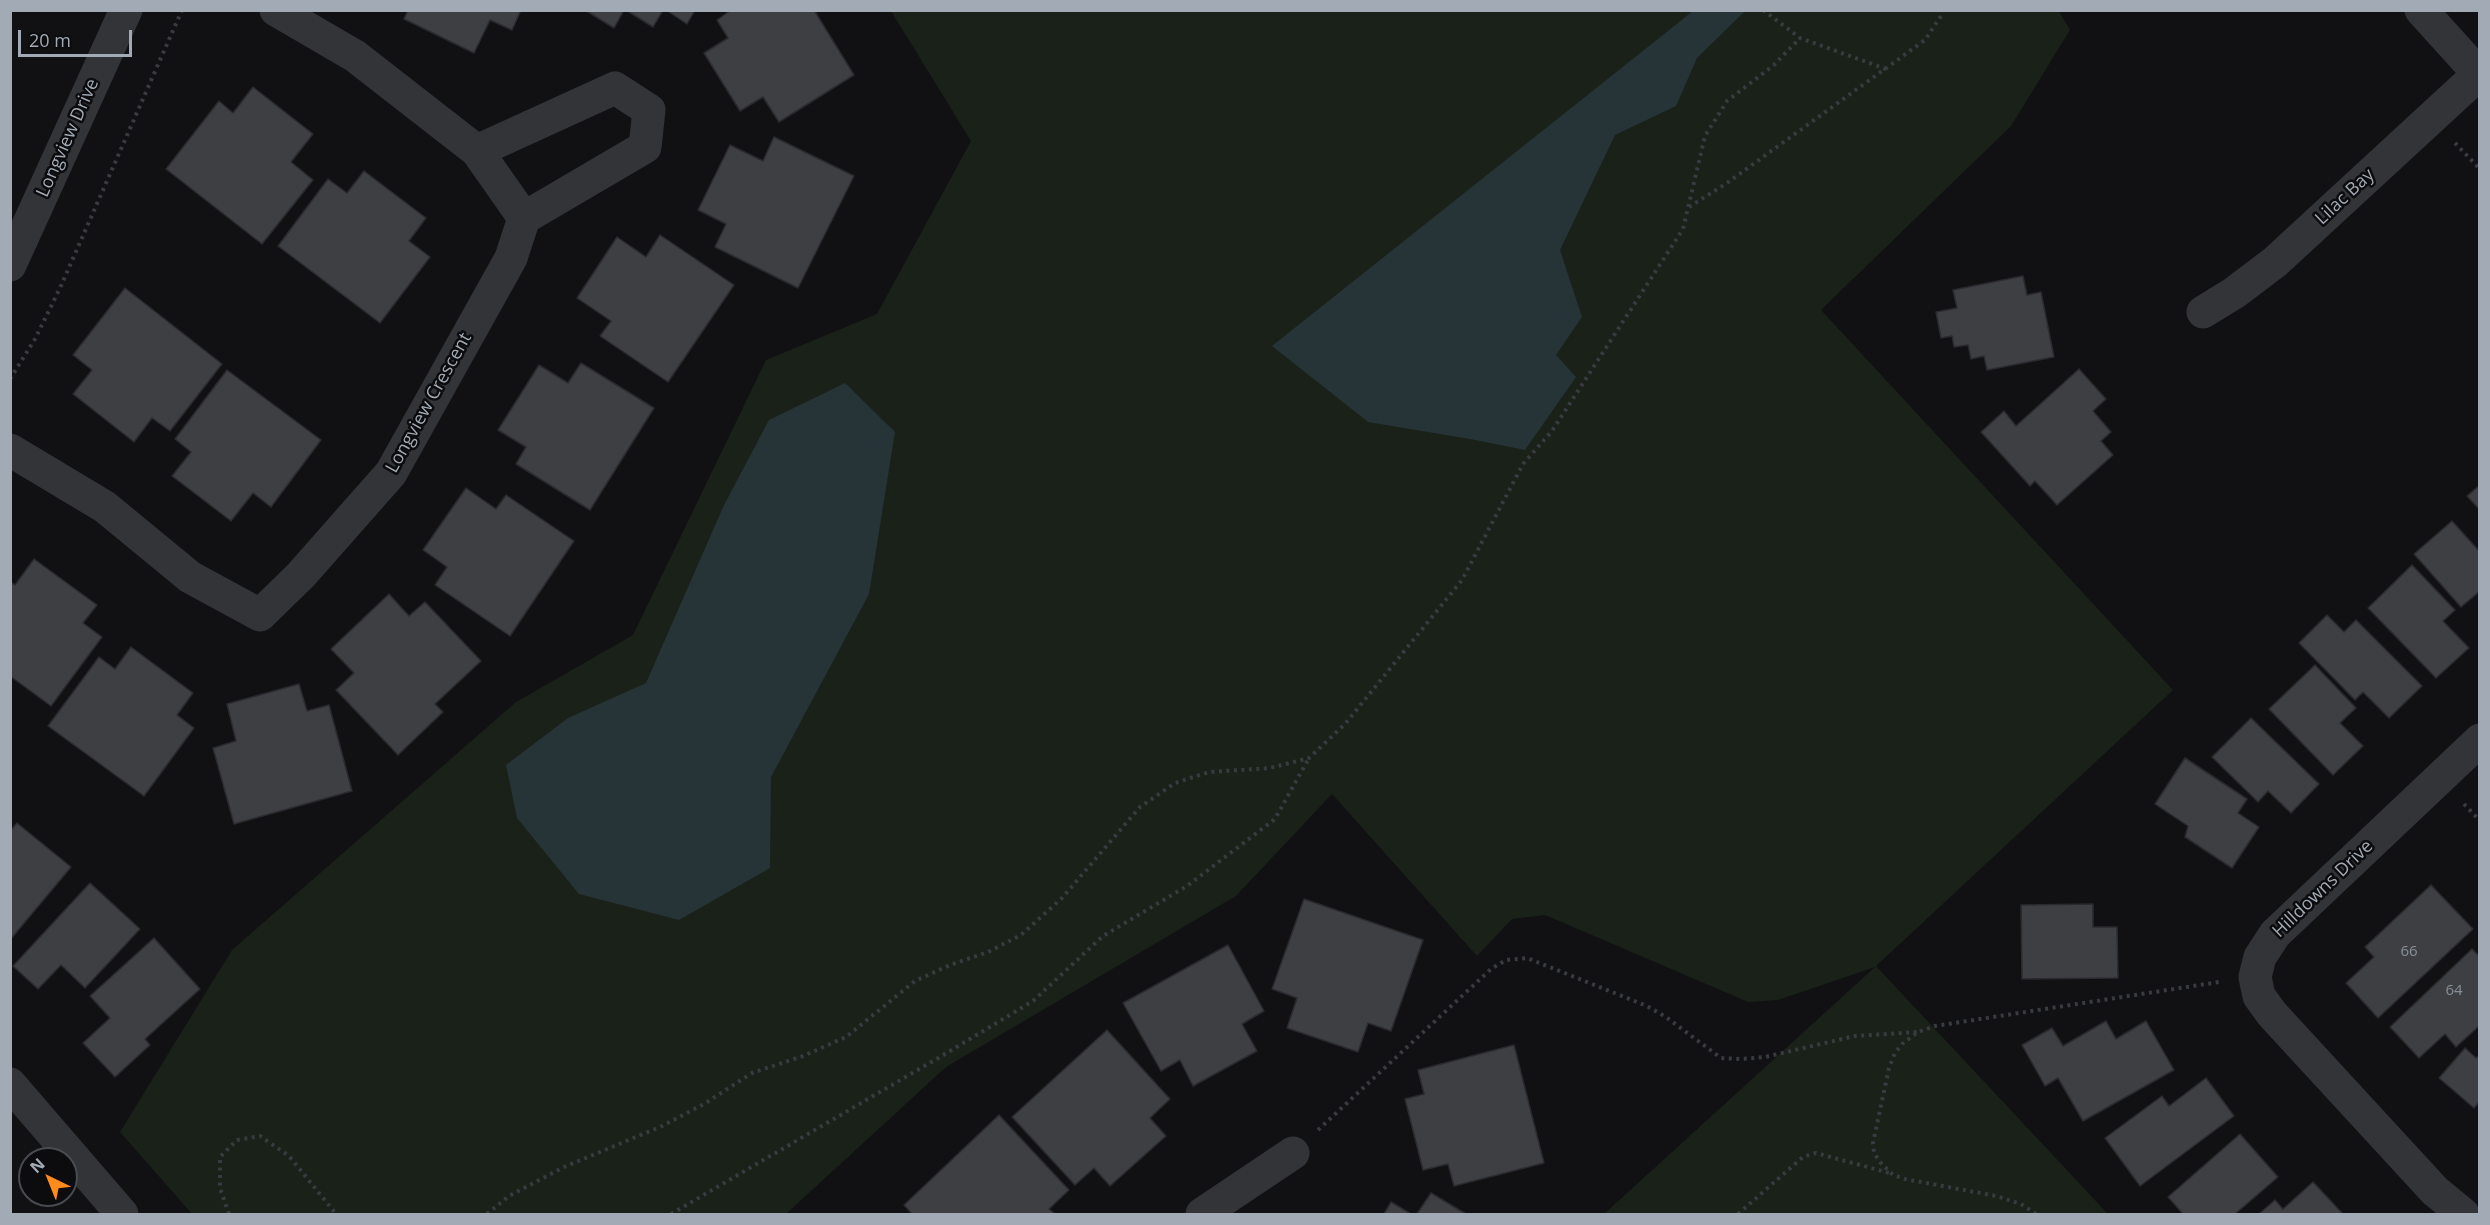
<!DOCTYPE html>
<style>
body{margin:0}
#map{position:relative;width:2490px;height:1225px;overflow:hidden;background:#111113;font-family:"Open Sans",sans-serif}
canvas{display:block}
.frame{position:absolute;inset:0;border:12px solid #a1aab5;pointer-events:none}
.north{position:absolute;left:18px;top:1147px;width:60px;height:60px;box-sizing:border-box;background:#0c0c0e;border:2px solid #484b51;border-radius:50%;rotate:317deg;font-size:16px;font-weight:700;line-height:24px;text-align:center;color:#a1aab5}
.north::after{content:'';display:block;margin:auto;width:21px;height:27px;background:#ff8b1d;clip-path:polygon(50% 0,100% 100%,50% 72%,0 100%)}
.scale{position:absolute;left:18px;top:30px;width:114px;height:27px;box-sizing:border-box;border:3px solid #a1aab5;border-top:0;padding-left:8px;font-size:18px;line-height:21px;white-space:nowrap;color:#a1aab5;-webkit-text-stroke:4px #0c0c0e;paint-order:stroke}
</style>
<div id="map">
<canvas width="2490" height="1225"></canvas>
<div class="frame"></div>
<div class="north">N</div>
<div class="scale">20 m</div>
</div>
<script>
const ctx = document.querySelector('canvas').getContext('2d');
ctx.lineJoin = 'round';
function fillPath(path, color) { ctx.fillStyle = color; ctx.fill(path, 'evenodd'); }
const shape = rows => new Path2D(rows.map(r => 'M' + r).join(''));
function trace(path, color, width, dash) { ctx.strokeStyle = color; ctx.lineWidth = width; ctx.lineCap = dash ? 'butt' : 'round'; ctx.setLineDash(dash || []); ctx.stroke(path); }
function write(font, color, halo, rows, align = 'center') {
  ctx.font = font + ' "Open Sans",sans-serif'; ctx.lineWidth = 5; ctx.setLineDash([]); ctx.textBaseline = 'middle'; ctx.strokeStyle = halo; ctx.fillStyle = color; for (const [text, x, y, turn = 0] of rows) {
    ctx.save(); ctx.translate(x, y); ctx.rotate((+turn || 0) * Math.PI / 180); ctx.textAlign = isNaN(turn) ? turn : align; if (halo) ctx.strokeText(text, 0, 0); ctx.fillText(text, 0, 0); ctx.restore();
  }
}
const green = shape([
 [2058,10,2070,30,2011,126,1821,310,2173,690,1876,966,2108,1214,1604,1214,1875,967,1778,1000,1748,1002,1545,915,1512,919,1477,956,1332,794,1236,896,946,1067,786,1214,192,1214,120,1132,232,950,516,702,633,635,766,360,877,314,971,141,891,11]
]);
const water = shape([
 [1693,11,1745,11,1697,58,1676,106,1615,135,1560,250,1582,317,1556,355,1576,377,1525,450,1470,439,1368,422,1272,346],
 [845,383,895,432,869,594,771,777,770,868,679,920,579,894,517,818,506,765,568,718,646,683,724,505,769,420]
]);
const building = shape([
 [408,10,521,10,512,30,490,20,474,53,404,19,408,10],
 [585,10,624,10,614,28,585,10],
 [626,10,663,10,653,27,626,10],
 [666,10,695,10,687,24,666,10],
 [731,10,814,10,854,75,779,122,763,97,740,111,704,53,728,38,717,20,731,10],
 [253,87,313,134,291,162,313,180,262,244,166,169,219,101,233,113,253,87],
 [774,137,854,176,798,288,715,247,726,224,698,210,730,145,763,161,774,137],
 [364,171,426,218,409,241,430,257,380,323,278,246,328,179,347,193,364,171],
 [660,235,734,285,668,382,600,336,611,321,577,298,617,237,646,257,660,235],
 [2023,276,2027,295,2041,292,2054,357,1987,370,1984,356,1971,359,1968,345,1954,347,1952,336,1941,338,1936,312,1957,308,1953,290,2023,276],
 [125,288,222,364,170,431,152,418,134,442,73,394,92,370,73,355,125,288],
 [581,363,654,408,590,510,516,464,526,447,498,430,539,365,568,383,581,363],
 [2079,369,2106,399,2093,411,2111,432,2101,441,2113,455,2057,505,2035,481,2030,486,1981,432,2004,411,2016,426,2079,369],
 [227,370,321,440,271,507,253,493,231,521,172,476,191,452,175,439,227,370],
 [2480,485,2480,510,2467,496,2480,485],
 [466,488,496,509,506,495,574,541,510,636,435,585,447,567,423,550,466,488],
 [2452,521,2480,552,2480,591,2461,607,2414,554,2452,521],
 [34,559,97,605,83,623,102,637,51,706,10,676,10,582,15,585,34,559],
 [2412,565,2455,610,2443,621,2469,648,2436,678,2368,608,2412,565],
 [389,594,409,616,425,602,481,661,435,704,443,712,398,755,336,690,354,673,331,649,389,594],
 [2327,615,2344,632,2356,620,2422,686,2389,718,2363,692,2355,700,2299,643,2327,615],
 [131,647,193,693,177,715,194,728,144,796,48,726,99,657,115,669,131,647],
 [2315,665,2356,708,2340,723,2363,746,2333,775,2269,709,2315,665],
 [299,684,307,711,329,705,352,791,234,824,213,748,236,741,227,704,299,684],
 [2251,718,2319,784,2291,813,2268,791,2258,802,2212,757,2251,718],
 [2185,758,2247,799,2238,813,2259,827,2232,868,2185,837,2188,826,2155,804,2185,758],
 [17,823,71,867,10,940,10,831,17,823],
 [90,883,140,929,85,988,61,965,38,989,13,966,90,883],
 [2431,885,2473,929,2378,1018,2346,983,2374,957,2365,947,2431,885],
 [1304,899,1423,940,1391,1031,1368,1023,1358,1052,1287,1028,1297,998,1272,989,1304,899],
 [2093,904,2093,927,2117,927,2118,978,2022,979,2021,905,2093,904],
 [154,938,200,989,145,1039,150,1045,115,1077,83,1043,110,1018,90,996,154,938],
 [1228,945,1264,1011,1242,1024,1257,1051,1193,1086,1180,1060,1161,1071,1123,1003,1228,945],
 [2472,949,2480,957,2480,1025,2456,1047,2445,1034,2419,1058,2390,1027,2472,949],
 [2106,1021,2116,1039,2146,1021,2174,1070,2083,1121,2058,1078,2045,1086,2022,1045,2052,1028,2063,1046,2106,1021],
 [1107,1030,1170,1099,1150,1118,1166,1136,1110,1186,1094,1168,1075,1185,1012,1117,1107,1030],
 [1514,1045,1544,1163,1454,1186,1448,1164,1423,1170,1405,1099,1424,1094,1418,1070,1514,1045],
 [2465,1048,2476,1058,2480,1055,2480,1101,2474,1108,2439,1078,2465,1048],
 [2206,1078,2234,1116,2140,1186,2105,1138,2162,1096,2169,1106,2206,1078],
 [999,1115,1069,1190,1049,1209,1055,1214,912,1214,904,1205,999,1115],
 [2240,1134,2278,1177,2235,1214,2183,1214,2168,1197,2240,1134],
 [2313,1182,2343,1214,2259,1214,2275,1200,2283,1209,2313,1182],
 [1431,1193,1466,1214,1417,1214,1431,1193],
 [1391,1202,1411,1214,1384,1214,1391,1202]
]);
const path = shape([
 [1763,10,1800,38,1886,69],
 [2455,143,2480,169],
 [1689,207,1727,183,1925,40,1941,16],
 [10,379,35,339,60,288,182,10],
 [2464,804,2480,821],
 [1318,1130,1491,969,1506,960,1527,958,1647,1006,1666,1017,1721,1058,1741,1059,1765,1057,1855,1036,1918,1032],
 [229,1214,220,1188,220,1157,237,1140,260,1136,289,1156,336,1214],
 [487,1214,509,1196,564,1167,660,1127,704,1104,752,1073,803,1056,846,1037,915,981,950,965,988,952,1021,935,1062,898,1140,807,1175,783,1209,772,1270,768,1309,758,1345,724,1462,580,1523,464,1552,431,1683,229,1705,136,1727,101,1774,65,1800,38],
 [671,1214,945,1054,1033,1001,1103,936,1187,886,1275,819,1309,758],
 [1738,1214,1803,1157,1816,1153,1893,1174],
 [2036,1214,2021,1204,1996,1196,1905,1179,1893,1175,1880,1162,1874,1153,1873,1143,1889,1068,1895,1053,1902,1044,1918,1032,1935,1026,2219,982]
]);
const minor = shape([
 [276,10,355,56,477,151,524,218],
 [2421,10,2479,74],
 [477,151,615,88,649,110,645,147,524,218],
 [2203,312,2234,293,2275,262,2480,73],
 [10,450,105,507,190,577,260,615,301,575,391,473,511,258,524,218],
 [10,1084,122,1214],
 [1202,1214,1293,1153],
 [2463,1214,2435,1191,2272,1014,2259,996,2255,977,2260,957,2275,934,2480,740]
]);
const tertiary = shape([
 [10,265,126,10]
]);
const numberNames = [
 ["66",2409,952],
 ["64",2454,991]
];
const streetNames = [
 ["Longview Drive",68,138,-66],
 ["Lilac Bay",2345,197,-43],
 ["Longview Crescent",429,403,-61],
 ["Hilldowns Drive",2323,889,-44]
];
fillPath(green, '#192119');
fillPath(water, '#263337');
fillPath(building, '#3d3f43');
trace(building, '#2b2b2f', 1.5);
trace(path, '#383b3f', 4, [3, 4.5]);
trace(minor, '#323438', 33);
trace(tertiary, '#323438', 33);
write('15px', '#888f98', null, numberNames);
write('18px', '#a1aab5', '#0c0c0e', streetNames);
</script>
